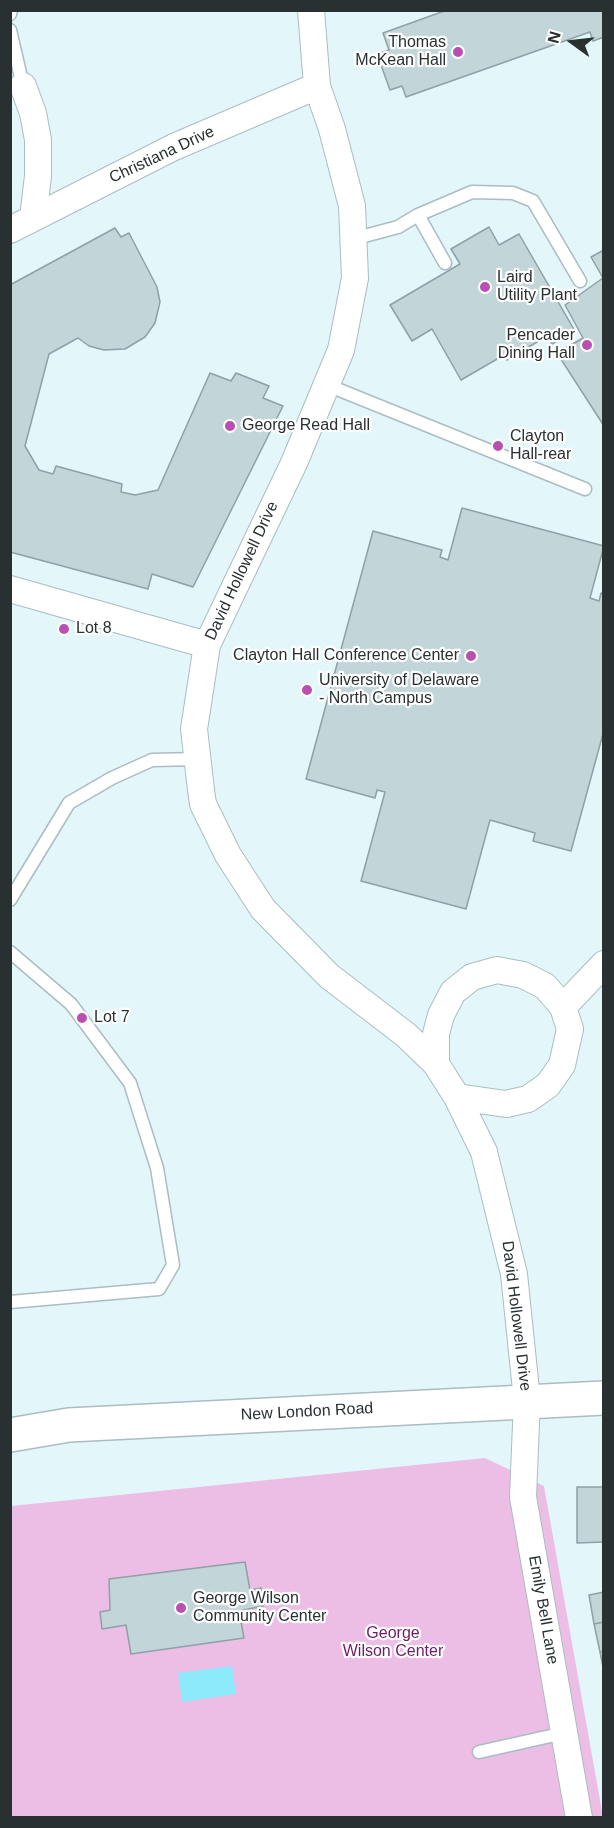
<!DOCTYPE html>
<style>
body{margin:0}
#map{position:relative;width:614px;height:1828px;overflow:hidden;background:#e3f7fb;font-family:Arial,sans-serif}
canvas{display:block}
.frame{position:absolute;inset:0;border:12px solid #283031;pointer-events:none}
.north{position:absolute;left:542px;top:12px;width:60px;height:60px;-webkit-text-stroke:4px #fff;paint-order:stroke;rotate:285deg;font-size:16px;font-weight:700;line-height:24px;text-align:center;color:#283031}
.north::after{content:'';display:block;margin:auto;width:21px;height:27px;background:#283031;clip-path:polygon(50% 0,100% 100%,50% 72%,0 100%)}
</style>
<div id="map">
<canvas width="614" height="1828"></canvas>
<div class="frame"></div>
<div class="north">N</div>
</div>
<script>
const ctx = document.querySelector('canvas').getContext('2d');
ctx.lineJoin = 'round';
function fillPath(path, color) { ctx.fillStyle = color; ctx.fill(path, 'evenodd'); }
const shape = rows => new Path2D(rows.map(r => 'M' + r).join(''));
function trace(path, color, width, dash) { ctx.strokeStyle = color; ctx.lineWidth = width; ctx.lineCap = dash ? 'butt' : 'round'; ctx.setLineDash(dash || []); ctx.stroke(path); }
function write(font, color, halo, rows, align = 'center') {
  ctx.font = font + ' Arial,sans-serif'; ctx.lineWidth = 4.5; ctx.setLineDash([]); ctx.textBaseline = 'middle'; ctx.strokeStyle = halo; ctx.fillStyle = color; for (const [text, x, y, turn = 0] of rows) {
    ctx.save(); ctx.translate(x, y); ctx.rotate((+turn || 0) * Math.PI / 180); ctx.textAlign = isNaN(turn) ? turn : align; if (halo) ctx.strokeText(text, 0, 0); ctx.fillText(text, 0, 0); ctx.restore();
  }
}
const green = shape([
 [485,1458,544,1486,603,1817,11,1818,11,1506]
]);
const water = shape([
 [232,1666,236,1694,182,1702,178,1673]
]);
const building = shape([
 [447,10,604,10,604,37,593,41,590,32,406,97,402,86,390,90,377,54,389,50,383,33,447,10],
 [489,227,499,245,519,234,575,331,552,344,547,336,507,360,504,355,461,380,432,329,412,341,390,305,460,264,451,249,489,227],
 [115,228,121,237,129,233,157,287,160,302,155,323,145,337,125,349,104,350,89,346,78,338,49,354,25,446,39,470,53,474,56,466,122,484,121,492,135,495,158,490,210,373,231,381,236,373,269,386,263,398,283,406,193,587,152,574,148,589,10,552,10,285,115,228],
 [604,250,604,426,557,353,583,338,565,305,603,278,591,257,604,250],
 [462,508,604,546,590,598,599,601,601,593,604,594,604,730,571,851,533,841,535,833,490,820,466,909,361,881,385,792,377,790,375,798,306,779,373,531,442,550,440,557,448,560,462,508],
 [577,1487,604,1487,604,1542,577,1543,577,1487],
 [245,1562,250,1590,261,1588,263,1606,239,1611,244,1638,131,1654,126,1625,102,1629,100,1612,110,1610,109,1579,245,1562],
 [604,1592,604,1622,594,1624,589,1595,604,1592],
 [604,1622,604,1651,600,1652,594,1624,604,1622],
 [604,1651,604,1672,600,1652,604,1651]
]);
const lane = shape([
 [10,14,11,10],
 [10,30,23,86],
 [418,215,445,263],
 [353,239,398,227,418,215,472,192,513,193,533,201,580,281],
 [327,385,585,489],
 [10,900,69,803,112,778,152,760,198,759],
 [10,952,71,1004,130,1083,157,1168,173,1265,159,1289,10,1302],
 [479,1752,564,1733]
]);
const street = shape([
 [311,10,317,86,332,129,352,206,355,278,341,350,294,463,207,645,194,729,201,790,203,804,228,855,263,909,329,976,406,1035,436,1064,457,1097,484,1152,514,1274,527,1400,523,1497,579,1818],
 [23,86,33,113,38,140,38,176,33,218],
 [10,230,174,147,317,86],
 [10,589,207,645],
 [563,1007,604,964],
 [436,1064,436,1034,441,1015,453,992,472,977,497,970,523,975,545,986,563,1007,570,1029,562,1065,548,1085,528,1099,506,1104,457,1097]
]);
const secondary = shape([
 [10,1435,69,1425,604,1398]
]);
const markers = [
 [458,52,6,"#b94fb1"],
 [485,287,6,"#b94fb1"],
 [587,345,6,"#b94fb1"],
 [230,426,6,"#b94fb1"],
 [498,446,6,"#b94fb1"],
 [64,629,6,"#b94fb1"],
 [471,656,6,"#b94fb1"],
 [307,690,6,"#b94fb1"],
 [82,1018,6,"#b94fb1"],
 [181,1608,6,"#b94fb1"]
];
const poiNames = [
 ["Thomas",446,43,"right"],
 ["McKean Hall",446,61,"right"],
 ["Laird",497,278],
 ["Utility Plant",497,296],
 ["Pencader",575,336,"right"],
 ["Dining Hall",575,354,"right"],
 ["George Read Hall",242,426],
 ["Clayton",510,437],
 ["Hall-rear",510,455],
 ["Lot 8",76,629],
 ["Clayton Hall Conference Center",459,656,"right"],
 ["University of Delaware",319,681],
 ["- North Campus",319,699],
 ["Lot 7",94,1018],
 ["George Wilson",193,1599],
 ["Community Center",193,1617]
];
const streetNames = [
 ["Christiana Drive",162,155,-25],
 ["David Hollowell Drive",242,571,-65],
 ["David Hollowell Drive",516,1316,83],
 ["New London Road",307,1412,-3],
 ["Emily Bell Lane",543,1610,80]
];
const parkNames = [
 ["George",393,1634],
 ["Wilson Center",393,1652]
];
fillPath(green, '#ecbee6');
fillPath(water, '#8ceafb');
fillPath(building, '#c2d5d9');
trace(building, '#8ea1a5', 1.5);
trace(lane, '#aabdc1', 15);
trace(street, '#aabdc1', 28);
trace(secondary, '#aabdc1', 36);
trace(lane, '#fff', 12);
trace(street, '#fff', 26);
trace(secondary, '#fff', 33);
for (const [x, y, r, color] of markers) { const dot = new Path2D(); dot.arc(x, y, r, 0, 2 * Math.PI); ctx.fillStyle = color; ctx.fill(dot); trace(dot, '#fff', 2); }
write('16px', '#283031', '#fff', poiNames, 'left');
write('16px', '#283031', '#fff', streetNames);
write('16px', '#6d1b68', '#fff', parkNames);
</script>
